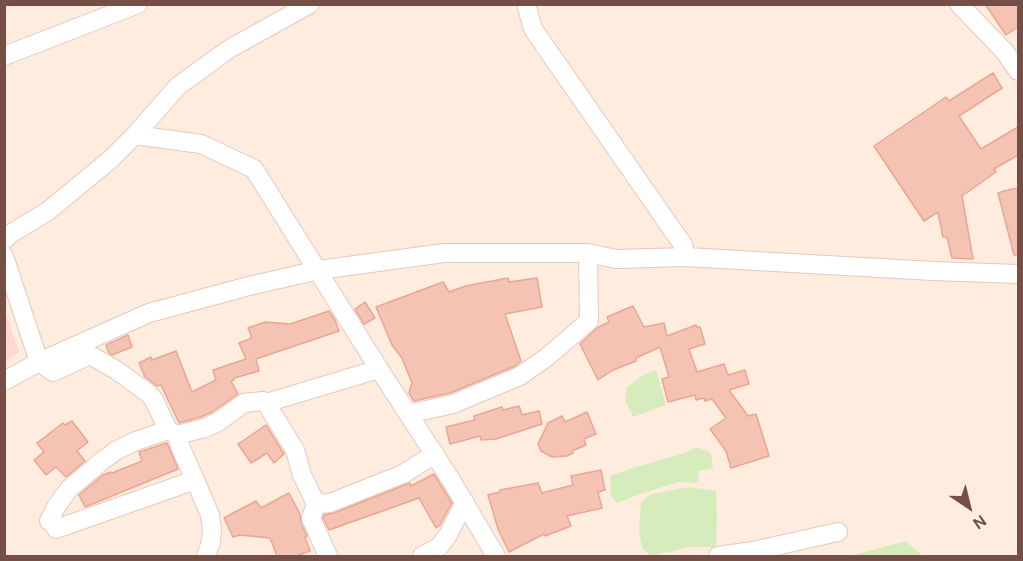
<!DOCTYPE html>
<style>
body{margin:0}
#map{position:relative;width:1023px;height:561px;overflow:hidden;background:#feecde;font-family:"DM Sans",sans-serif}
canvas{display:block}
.frame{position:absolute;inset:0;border:6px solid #754e45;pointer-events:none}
.north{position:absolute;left:939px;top:477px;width:60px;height:60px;-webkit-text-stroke:4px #fff1e6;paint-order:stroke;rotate:145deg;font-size:16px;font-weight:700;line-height:24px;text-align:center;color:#754e45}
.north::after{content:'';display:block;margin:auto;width:21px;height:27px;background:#754e45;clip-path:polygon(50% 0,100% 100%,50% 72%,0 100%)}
</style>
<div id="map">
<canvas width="1023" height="561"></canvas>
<div class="frame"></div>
<div class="north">N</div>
</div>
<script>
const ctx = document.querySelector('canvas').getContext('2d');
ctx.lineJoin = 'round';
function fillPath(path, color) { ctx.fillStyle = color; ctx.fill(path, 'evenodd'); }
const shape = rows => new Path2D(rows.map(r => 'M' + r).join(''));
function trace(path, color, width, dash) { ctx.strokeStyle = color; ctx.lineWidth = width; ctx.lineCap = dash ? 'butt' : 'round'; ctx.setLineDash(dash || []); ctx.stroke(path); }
const commercial = shape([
 [4,308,19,352,5,362,4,362]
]);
const green = shape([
 [656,370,666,405,633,417,625,400,627,387,645,374],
 [697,447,709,452,711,454,713,468,699,471,698,481,695,483,678,482,640,494,617,503,611,496,610,476,633,468,685,453],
 [689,487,716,491,717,519,716,549,707,547,689,547,651,556,642,548,639,529,641,502,652,494],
 [906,541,923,556,850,556]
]);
const building = shape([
 [985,4,1018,4,1018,27,1006,35,985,4],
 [993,73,1002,88,959,116,981,149,1018,127,1018,155,994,169,996,172,962,196,973,259,952,258,947,237,943,237,938,212,924,221,874,146,946,97,949,101,993,73],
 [1018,188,1018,254,1014,255,998,193,1004,191,1018,188],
 [508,278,509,282,537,278,542,307,505,314,521,361,515,366,450,393,414,401,409,393,412,383,402,358,392,345,376,307,443,282,449,292,466,286,508,278],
 [365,302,375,318,364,324,355,309,365,302],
 [633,306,644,327,664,323,667,336,696,325,697,327,700,327,705,344,689,349,697,372,724,364,728,375,745,370,749,384,729,390,748,416,756,414,769,456,731,468,726,451,710,429,726,418,712,399,705,401,704,398,696,400,695,395,668,402,662,379,669,377,660,347,636,358,636,361,613,370,598,380,580,344,597,328,609,322,607,317,633,306],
 [329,311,335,320,339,331,256,359,259,371,234,378,234,380,231,381,238,394,212,412,201,417,179,423,161,385,157,386,145,377,139,363,151,357,152,360,176,351,192,392,216,380,213,370,246,359,239,343,252,338,248,328,265,322,290,324,329,311],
 [128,335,132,347,112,355,109,353,106,345,128,335],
 [519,406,522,415,539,411,542,424,496,439,481,440,480,436,450,444,446,427,475,420,474,416,502,407,503,410,519,406],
 [587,412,596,434,584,439,586,445,572,451,573,453,567,456,552,457,541,451,538,444,548,423,562,416,565,422,587,412],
 [72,421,88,442,77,451,85,461,66,477,56,467,46,475,34,460,44,452,37,443,63,423,65,425,72,421],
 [266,425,284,454,274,463,267,453,251,463,238,444,266,425],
 [167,443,178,469,85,507,79,495,103,475,111,472,112,473,142,461,139,452,167,443],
 [601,470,605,490,598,492,602,508,567,516,571,526,545,536,544,534,509,552,498,529,488,495,500,492,500,490,538,483,542,493,573,485,571,476,601,470],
 [434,474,452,503,440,525,436,528,419,498,329,530,323,518,324,515,334,513,410,483,411,486,434,474],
 [289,493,300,514,301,523,307,536,305,537,310,551,296,556,277,556,270,538,240,535,233,537,224,518,256,501,261,508,289,493]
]);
const minor = shape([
 [526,4,533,29,683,245,686,257],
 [959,4,1005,52,1018,71],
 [4,56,138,4],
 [135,135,201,144,254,169,379,369,451,480,496,556],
 [4,240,12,233,48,211,111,159,135,135,178,86,229,49,310,4],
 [4,256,39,362,53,372,90,355,116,370,148,393,154,400,168,430,177,435,205,428,218,422,244,403,263,401,266,403,295,450,302,475,316,504,311,518,328,556],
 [4,381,39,362,149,313,249,286,319,270,444,253,588,253,616,259,686,257,933,271,1018,274],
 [266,403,379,369],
 [408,414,453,404,520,376,547,357,589,321,588,253],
 [177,435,180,446,195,480],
 [316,504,330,503,403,474,435,454],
 [49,521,56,507,69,489,103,460,117,450,136,441,168,430],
 [56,529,195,480,210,515,212,530,211,542,206,556],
 [422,556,439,547,448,535,465,502],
 [718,556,753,551,838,532]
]);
fillPath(commercial, '#ffd7d1');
fillPath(green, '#d7ecbc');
fillPath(building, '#f5c3b4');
trace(building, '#e9a693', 1.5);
trace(minor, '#e4c9bd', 20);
trace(minor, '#fff', 18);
</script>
